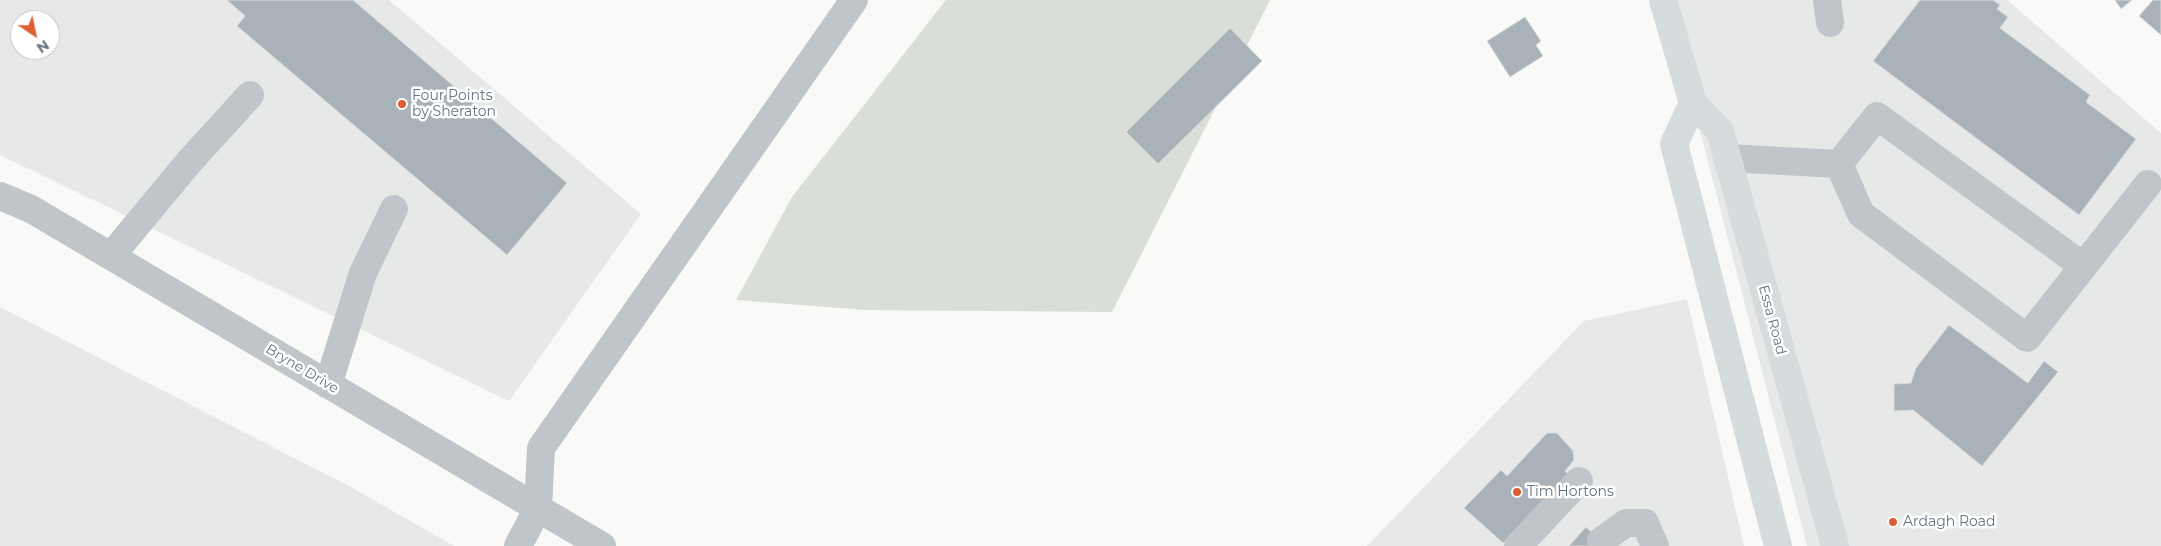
<!DOCTYPE html>
<style>
body{margin:0}
#map{position:relative;width:2161px;height:546px;overflow:hidden;background:#f9f9f7;font-family:Montserrat,sans-serif}
canvas{display:block}
.north{position:absolute;left:10px;top:10px;width:50px;height:50px;box-sizing:border-box;background:#fff;border:1px solid #c1c7cd;border-radius:50%;rotate:146deg;font-size:14px;font-weight:700;line-height:20px;text-align:center;color:#657481}
.north::after{content:'';display:block;margin:auto;width:18px;height:22px;background:#dd5e33;clip-path:polygon(50% 0,100% 100%,50% 72%,0 100%)}
</style>
<div id="map">
<canvas width="2161" height="546"></canvas>
<div class="north">N</div>
</div>
<script>
const ctx = document.querySelector('canvas').getContext('2d');
ctx.lineJoin = 'round';
function fillPath(path, color) { ctx.fillStyle = color; ctx.fill(path, 'evenodd'); }
const shape = rows => new Path2D(rows.map(r => 'M' + r).join(''));
function trace(path, color, width, dash) { ctx.strokeStyle = color; ctx.lineWidth = width; ctx.lineCap = dash ? 'butt' : 'round'; ctx.setLineDash(dash || []); ctx.stroke(path); }
function write(font, color, halo, rows, align = 'center') {
  ctx.font = font + ' Montserrat,sans-serif'; ctx.lineWidth = 5; ctx.setLineDash([]); ctx.textBaseline = 'middle'; ctx.strokeStyle = halo; ctx.fillStyle = color; for (const [text, x, y, turn = 0] of rows) {
    ctx.save(); ctx.translate(x, y); ctx.rotate((+turn || 0) * Math.PI / 180); ctx.textAlign = isNaN(turn) ? turn : align; if (halo) ctx.strokeText(text, 0, 0); ctx.fillText(text, 0, 0); ctx.restore();
  }
}
const built = shape([
 [0,0,389,0,641,214,509,401,0,155],
 [20,20,50,20,50,50,20,50],
 [1663,0,2007,0,2161,133,2161,546,1807,546,1693,103],
 [1687,299,1744,546,1367,546,1584,321],
 [0,307,349,486,454,546,0,546]
]);
const green = shape([
 [946,0,1270,0,1112,312,866,310,736,300,792,197]
]);
const building = shape([
 [227,0,353,0,567,183,507,255,237,26,245,16,227,0],
 [1920,0,1993,0,2000,5,1997,9,2008,17,2000,28,2090,95,2086,102,2136,139,2079,215,1873,61,1920,0],
 [2115,0,2132,0,2121,9,2115,0],
 [2153,0,2161,0,2161,35,2139,16,2153,0],
 [1525,17,1541,41,1536,45,1543,56,1510,77,1487,41,1525,17],
 [1230,28,1262,61,1158,164,1126,132,1230,28],
 [1949,325,2028,383,2044,361,2058,372,1982,466,1913,410,1894,411,1894,384,1911,383,1916,368,1949,325],
 [1547,433,1557,433,1573,451,1574,460,1565,471,1571,477,1503,543,1464,508,1501,470,1507,476,1547,433],
 [1586,527,1606,546,1569,546,1586,527]
]);
const minor = shape([
 [1827,0,1830,23],
 [1727,158,1839,164,1861,214,2027,338,2148,184],
 [1839,164,1877,116,2083,266],
 [0,196,31,209,602,546],
 [111,256,189,162,250,95],
 [328,385,363,273,394,209],
 [1601,541,1626,523,1645,523,1655,546],
 [518,546,538,508,541,448,854,0],
 [1518,546,1579,481]
]);
const major = shape([
 [1663,0,1693,103,1720,131,1835,546],
 [1693,103,1674,144,1778,546]
]);
const markers = [
 [402,104,5,"#dd5e33"],
 [1517,492,5,"#dd5e33"],
 [1893,522,5,"#dd5e33"]
];
const poiNames = [
 ["Four Points",412,96],
 ["by Sheraton",412,112],
 ["Tim Hortons",1527,492],
 ["Ardagh Road",1903,522]
];
const streetNames = [
 ["Essa Road",1772,320,75],
 ["Bryne Drive",302,369,31]
];
fillPath(built, '#e7e8e8');
fillPath(green, '#d9ded6');
fillPath(building, '#a9b2b8');
trace(building, '#dbdbd9', 1);
trace(minor, '#c0c5c9', 28);
trace(major, '#d6dbde', 28);
for (const [x, y, r, color] of markers) { const dot = new Path2D(); dot.arc(x, y, r, 0, 2 * Math.PI); ctx.fillStyle = color; ctx.fill(dot); trace(dot, '#fff', 2); }
write('14px', '#657481', '#fff', poiNames, 'left');
write('14px', '#657481', '#fff', streetNames);
</script>
